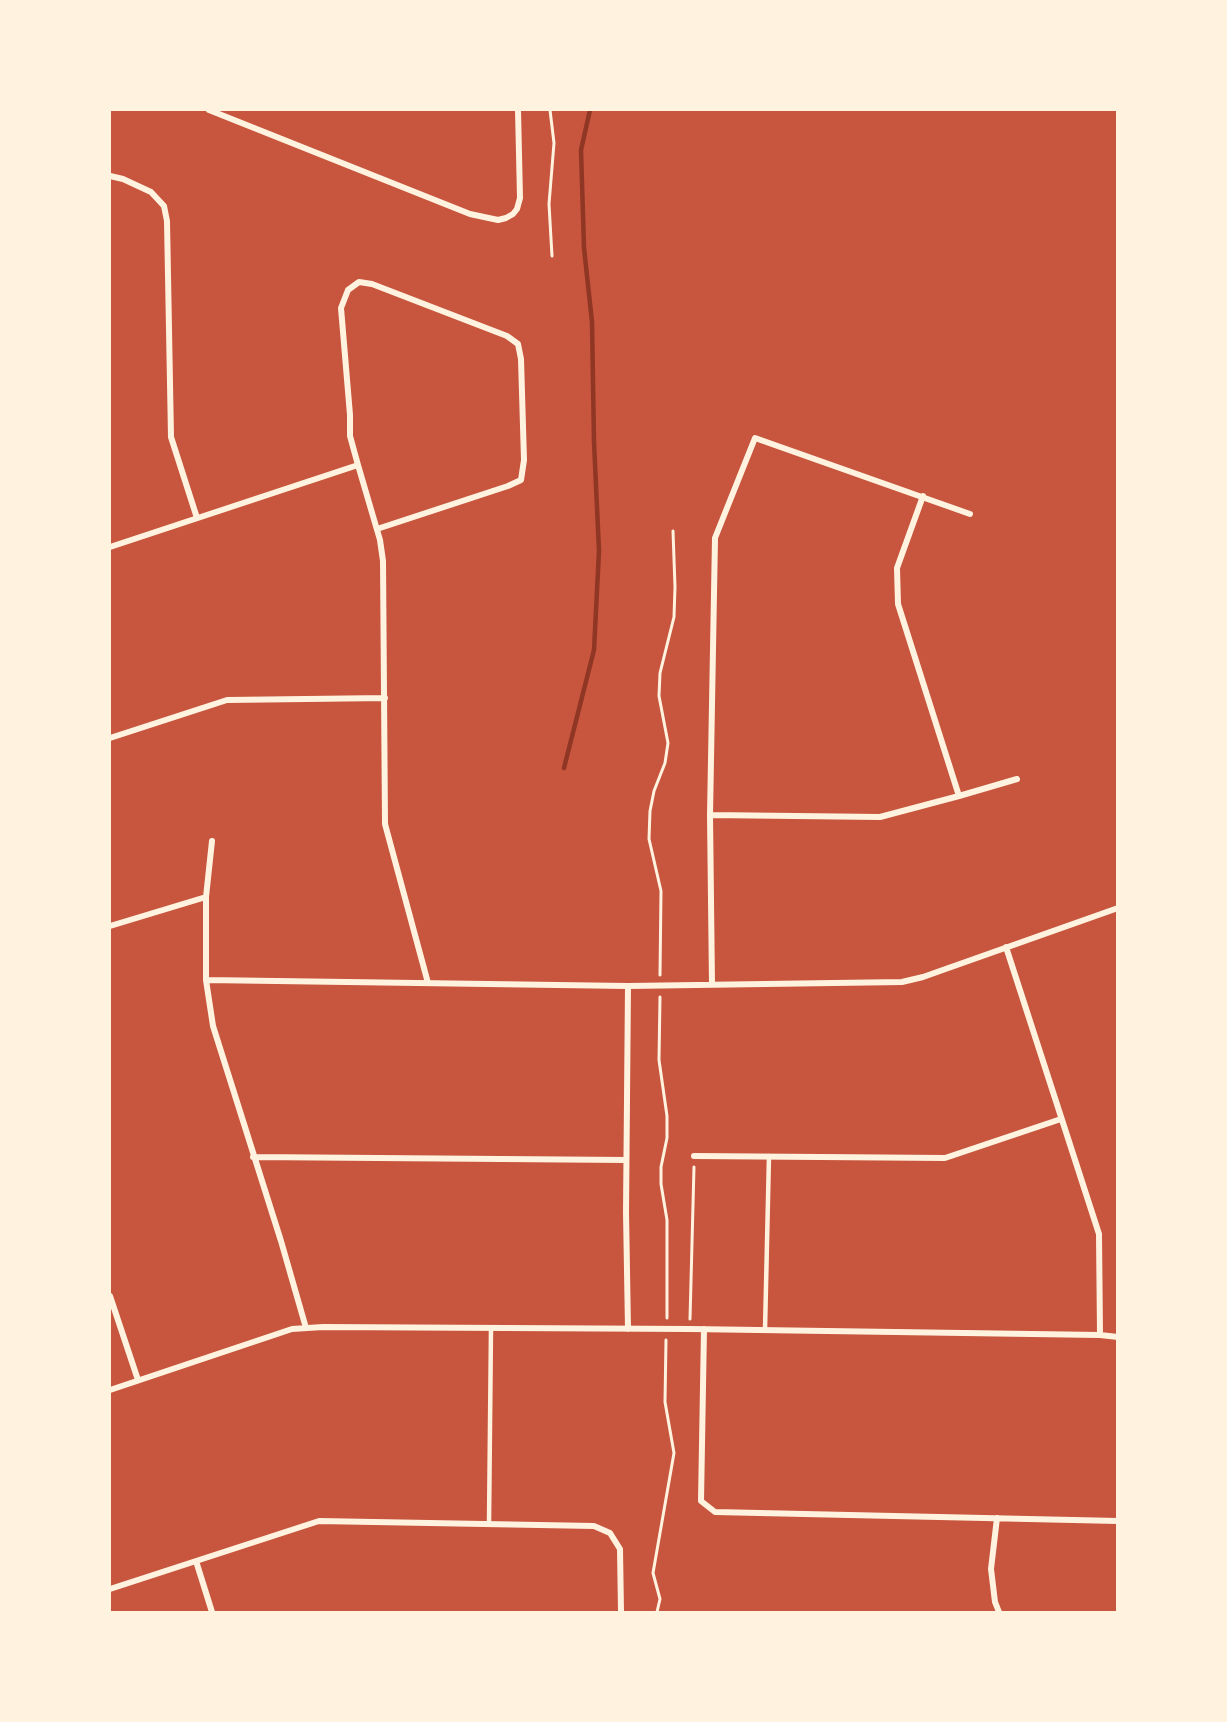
<!DOCTYPE html>
<style>
body{margin:0}
#map{position:relative;width:1227px;height:1722px;overflow:hidden;background:#c8553d;font-family:Literata,serif}
canvas{display:block}
.frame{position:absolute;inset:0;border:111px solid #fff3e0;pointer-events:none}
</style>
<div id="map">
<canvas width="1227" height="1722"></canvas>
<div class="frame"></div>
</div>
<script>
const ctx = document.querySelector('canvas').getContext('2d');
ctx.lineJoin = 'round';
const shape = rows => new Path2D(rows.map(r => 'M' + r).join(''));
function trace(path, color, width, dash) { ctx.strokeStyle = color; ctx.lineWidth = width; ctx.lineCap = dash ? 'butt' : 'round'; ctx.setLineDash(dash || []); ctx.stroke(path); }
const stream = shape([
 [564,768,594,650,599,551,594,442,592,322,584,248,581,150,590,110]
]);
const path = shape([
 [550,110,554,143,549,204,552,256],
 [660,975,661,891,649,839,650,811,654,791,665,763,668,743,659,696,660,673,674,617,675,587,673,531],
 [660,997,659,1060,667,1116,667,1138,661,1167,661,1184,667,1220,667,1318],
 [690,1319,694,1167],
 [657,1612,660,1599,653,1573,674,1453,665,1402,666,1340]
]);
const service = shape([
 [765,1330,769,1156],
 [489,1524,491,1328]
]);
const minor = shape([
 [209,110,470,214,498,220,506,218,513,214,517,209,520,198,518,110],
 [110,176,123,179,151,192,164,206,167,221,171,437,197,518],
 [923,496,897,568,898,604,959,796],
 [377,529,508,486,521,480,524,460,521,359,518,344,507,336,372,284,359,282,348,290,341,308,350,415,350,436,358,465,380,540,383,561,385,824,428,983],
 [110,547,358,465],
 [110,738,227,700,385,698],
 [710,815,880,817,959,796,1017,779],
 [212,841,206,897,206,980,213,1026,281,1241,306,1328],
 [110,926,206,897],
 [1006,947,1099,1234,1100,1335],
 [206,980,628,986,902,982,923,977,1118,908],
 [712,985,710,815,715,538,755,438,970,514],
 [694,1156,945,1158,1061,1119],
 [253,1157,626,1160],
 [110,1296,138,1380],
 [628,1329,626,1212,628,986],
 [704,1329,701,1501,715,1512,1118,1521],
 [110,1390,292,1329,323,1327,690,1329,1100,1335,1118,1337],
 [997,1518,991,1569,995,1602,999,1612],
 [196,1561,212,1612],
 [110,1589,319,1521,594,1526,610,1533,620,1549,621,1612]
]);
trace(stream, '#8f3625', 4.5);
trace(path, '#fff3e0', 3);
trace(service, '#fff3e0', 4.5);
trace(minor, '#fff3e0', 6);
</script>
